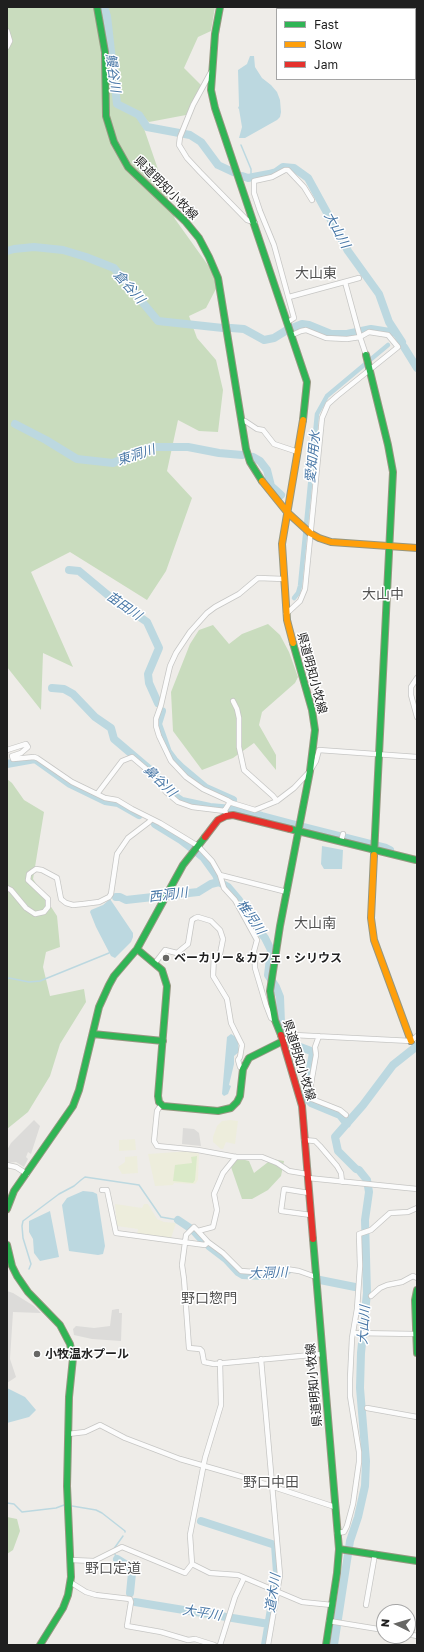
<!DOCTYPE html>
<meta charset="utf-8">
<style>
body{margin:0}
#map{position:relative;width:424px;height:1652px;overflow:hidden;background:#eeece8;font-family:"Golos Text",sans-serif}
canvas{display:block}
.frame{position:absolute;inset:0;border:8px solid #1f1f1f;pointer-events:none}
.legend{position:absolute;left:276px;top:8px;width:140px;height:72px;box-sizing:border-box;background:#fff;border:1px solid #a5a5a5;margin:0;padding:5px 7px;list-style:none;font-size:12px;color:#1f1f1f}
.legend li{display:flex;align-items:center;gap:8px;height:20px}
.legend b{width:20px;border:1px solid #a5a5a5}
.north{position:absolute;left:376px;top:1604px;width:40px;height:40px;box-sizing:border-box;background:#fff;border:1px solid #a5a5a5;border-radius:50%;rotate:275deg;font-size:11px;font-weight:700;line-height:16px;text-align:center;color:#1f1f1f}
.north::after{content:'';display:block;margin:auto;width:14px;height:18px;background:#676765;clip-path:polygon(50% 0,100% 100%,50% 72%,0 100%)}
</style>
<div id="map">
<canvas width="424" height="1652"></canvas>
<div class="frame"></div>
<ul class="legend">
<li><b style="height:5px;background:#30b455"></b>Fast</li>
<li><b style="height:5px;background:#ff9f0a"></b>Slow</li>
<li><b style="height:5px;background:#e5322d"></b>Jam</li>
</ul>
<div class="north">N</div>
</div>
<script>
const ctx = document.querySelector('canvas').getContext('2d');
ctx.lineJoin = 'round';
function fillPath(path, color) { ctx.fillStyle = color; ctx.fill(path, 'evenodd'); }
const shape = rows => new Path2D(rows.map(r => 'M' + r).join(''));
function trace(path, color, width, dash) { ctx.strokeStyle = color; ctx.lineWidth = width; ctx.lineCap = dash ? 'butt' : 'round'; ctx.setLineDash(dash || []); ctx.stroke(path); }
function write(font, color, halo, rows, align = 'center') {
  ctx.font = font + ' "Golos Text","Noto Sans JP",sans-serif'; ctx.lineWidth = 3; ctx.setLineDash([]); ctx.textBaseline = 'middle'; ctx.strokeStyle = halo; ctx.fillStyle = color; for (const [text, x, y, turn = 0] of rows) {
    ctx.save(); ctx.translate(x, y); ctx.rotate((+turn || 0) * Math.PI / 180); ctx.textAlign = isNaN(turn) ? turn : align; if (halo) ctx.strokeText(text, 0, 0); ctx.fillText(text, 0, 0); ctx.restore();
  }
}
const religious = shape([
 [34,1120,40,1126,31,1154,28,1152,26,1157,28,1159,24,1167,16,1162,7,1163,7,1150,11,1143],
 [183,1128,194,1129,199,1133,201,1146,182,1144],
 [7,1291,13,1293,34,1306,41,1313,13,1312,10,1359,16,1377,7,1383],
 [117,1309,119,1309,119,1313,122,1313,121,1341,92,1339,74,1335,73,1329,76,1326,94,1328,110,1326,112,1310]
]);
const farmland = shape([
 [230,1120,238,1121,235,1144,226,1142,223,1149,221,1149,213,1142,213,1137,217,1126,222,1121],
 [135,1139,136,1150,119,1151,119,1140],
 [191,1151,199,1152,198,1180,195,1184,174,1183,173,1185,155,1186,148,1154],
 [137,1156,138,1173,122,1174,118,1167,125,1162,125,1157],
 [115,1204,142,1208,144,1204,148,1204,157,1219,164,1222,176,1223,171,1238,137,1234,138,1229,117,1226]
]);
const grass = shape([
 [197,1156,195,1180,193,1183,173,1181,175,1165,192,1163,191,1157]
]);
const forest = shape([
 [7,7,215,7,211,31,198,37,184,68,201,85,186,115,149,122,139,114,175,219,210,268,218,285,206,308,189,316,197,338,216,360,223,390,218,432,199,431,178,420,167,471,192,498,166,571,147,600,70,552,31,572,73,667,43,653,41,710,7,667],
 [268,624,280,635,289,652,298,677,295,683,262,712,259,725,276,755,276,770,254,743,233,758,202,770,173,731,171,692,190,644,199,630,213,625,229,644,242,634],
 [7,779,12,783,24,800,44,812,33,879,57,916,60,947,46,952,43,967,50,996,84,989,86,1002,60,1044,50,1076,28,1112,7,1129],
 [237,1158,249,1161,254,1173,272,1159,284,1161,281,1176,268,1190,252,1199,242,1199,231,1167],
 [7,1517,17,1519,20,1531,13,1550,7,1554]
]);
const water = shape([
 [250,56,254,56,255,67,262,78,271,85,277,92,280,100,281,112,280,117,277,120,245,138,239,138,242,127,239,109,238,108,239,106,238,70,247,64],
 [322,846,343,850,342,869,324,869,321,864],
 [110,899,133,933,133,937,131,942,115,958,111,956,96,927,90,912,91,910,103,905],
 [231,1034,236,1037,238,1042,239,1052,234,1056,234,1064,229,1085,231,1086,228,1094,224,1096,222,1094,227,1037],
 [83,1191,93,1192,97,1194,105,1246,103,1254,98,1255,69,1251,62,1205,67,1198],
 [50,1211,59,1257,40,1261,34,1253,33,1239,29,1232,29,1221],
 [7,1388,25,1397,36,1410,29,1417,7,1423]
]);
const stream = shape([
 [241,145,251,169,251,177],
 [7,979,9,978,29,982,40,981,109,953,110,951],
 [29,1269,31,1264,23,1238,22,1226,23,1221,59,1194,74,1186,81,1180,85,1177,139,1185,161,1217,178,1220],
 [7,1503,14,1504,22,1512,56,1508,64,1505],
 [72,1506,96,1510,102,1513,125,1531,125,1532],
 [113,1550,123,1536],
 [114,1552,117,1559]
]);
const canal = shape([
 [294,598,298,593,300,586,317,414,327,396,388,345]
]);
const river = shape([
 [104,7,107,16,117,104,139,115,147,127,190,135,201,142,218,165,233,172],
 [242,176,248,178,269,174,276,172,283,167,294,168,308,178,348,251,379,294,389,322,402,342],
 [7,251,14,249,34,247,63,250,86,257,114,268,158,321,223,328],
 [231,328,244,329,264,340,274,338,287,330,302,324,309,325,331,334,347,334,371,329,396,333],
 [404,347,417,368],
 [15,424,46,440,77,459,113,463,151,447,188,447,219,453,242,455],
 [253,457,260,461,267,470,271,486,281,495],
 [69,570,79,571,109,596,147,622,159,648,148,674,149,683,158,703],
 [52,688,64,689,73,694,95,717,111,728,114,739,154,773,169,792,182,801,210,807,244,810,262,816,296,825],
 [162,711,158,724,168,752,174,760,181,767,206,788,233,800],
 [7,764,35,759,70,784,105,801,118,803,139,815],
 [155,824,181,840,203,857,216,875,219,882,228,887,239,900,246,914,265,938,271,950,268,975,276,987,280,997,281,1023,291,1041,295,1045,311,1051,313,1053,306,1089,307,1099,311,1103,340,1115,347,1124],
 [303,827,386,848,390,850],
 [116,897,120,897,126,900,198,892,211,884,219,882],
 [178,1220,193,1230,205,1243],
 [209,1246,226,1259,238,1272,243,1275,261,1276,274,1275,287,1271],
 [320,1280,355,1287],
 [201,1521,275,1545,277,1573,265,1645],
 [117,1559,130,1567,132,1573,130,1593],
 [135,1602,269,1624],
 [334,1645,350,1541,358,1517,365,1486,366,1461,360,1388,361,1353,367,1293,365,1220,369,1192,367,1180,359,1170,356,1169,338,1151,335,1137,363,1105,393,1065,417,1046]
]);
const street = shape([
 [7,31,10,41,7,47],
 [211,72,193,105,180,137,179,145,187,158,200,172,247,220,255,223],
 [289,297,359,278],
 [288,322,294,318,274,245,260,211,254,193,254,181,272,177,285,170,288,170,304,187,312,200],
 [292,335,301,331,306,330,326,338,347,339,360,337,366,355],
 [241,421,245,421,257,429,263,430,274,444,298,452],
 [284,579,258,578,239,594,215,607,207,613,190,632,176,653,170,666,161,705,156,719,156,726,159,736,171,761,186,777,203,789,227,800,232,803,255,810,277,801,294,788,310,771,316,761,319,750,417,757],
 [286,614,300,601,305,589,322,418,328,404,337,396,398,347,388,335,369,332,360,337,345,282],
 [417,678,411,687,411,695,417,717],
 [233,701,237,709,239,718,239,747,244,770,273,796,277,801],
 [7,750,26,744,28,747,21,753,12,756,13,759,34,757,37,758,72,782,105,798,117,800,132,809,160,823,198,846,212,861,220,875,224,888,235,900,257,940,254,951,255,968,266,1005,271,1018,275,1020],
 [97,794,122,761,132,757,152,774,166,792,178,802,192,807,225,811],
 [226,814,225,810,230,802],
 [341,841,343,834],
 [220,875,287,892],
 [7,888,11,890,26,908,35,914,44,912,48,907,48,899,28,880,29,874,36,869,42,870,57,878,61,899,66,903,73,905,83,904,99,902,109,897,111,894,117,854,128,838,149,822,152,819],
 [155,963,165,950,177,953,188,944,192,920,195,918,198,917,211,921,220,930,223,939,220,954,214,956,213,976,227,999,231,1023,242,1045,240,1057,238,1060,240,1067,243,1069],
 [319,1036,315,1047,316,1055,309,1095,312,1099,340,1110,346,1115],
 [283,1041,294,1035,411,1041,417,1036],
 [161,1105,157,1111,154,1141,157,1146,198,1150,236,1157,262,1157,277,1163,289,1171,307,1174],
 [304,1140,315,1141,320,1146,337,1166,341,1173,342,1182],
 [7,1165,16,1167,27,1174],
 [308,1178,417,1189],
 [102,1190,107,1190,116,1233,205,1245,208,1242,223,1253,241,1271,268,1273,286,1269,299,1271,316,1277],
 [309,1193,284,1189,281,1211,311,1215],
 [198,1231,194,1227,186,1235,182,1265,184,1279,189,1348,200,1349,202,1351,204,1362,214,1364,322,1354],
 [208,1242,198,1231,213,1227,217,1210,214,1194,223,1173,236,1157],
 [371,1296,380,1288,387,1285,402,1282,413,1276,417,1278],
 [353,1333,416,1334],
 [261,1359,280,1575,268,1645],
 [367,1408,417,1417],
 [68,1434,85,1432,100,1425,125,1438,180,1459,243,1477,335,1507],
 [337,1533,344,1532,347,1526,353,1504,359,1462,359,1452,350,1396,350,1379,352,1338,357,1309,360,1266,359,1234,371,1230,390,1213,408,1212,417,1208],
 [71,1560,94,1561,122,1547,185,1573,192,1564,190,1535,205,1458,221,1405,220,1362],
 [192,1564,210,1573,238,1575,302,1602,332,1605],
 [70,1582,86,1592,96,1595,130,1599,131,1602,127,1626,161,1632,188,1640,195,1639,214,1645],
 [366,1605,375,1554],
 [329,1621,384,1630],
 [408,1634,417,1636],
 [220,1645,235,1597,244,1578]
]);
const fast = shape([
 [97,7,105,52,106,116,114,142,128,167,185,221,199,238,209,257,218,278,246,449,250,462,262,481],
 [220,7,215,34,211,90,215,108,307,382,303,420],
 [366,355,388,445,393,472,374,855],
 [290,829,416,860],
 [137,949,162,970,167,986,158,1096,159,1102,163,1106,218,1111,231,1108,237,1102,240,1096,243,1069,249,1058,283,1041],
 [93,1034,163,1041],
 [281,1035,275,1020,270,991,280,926,310,771,315,730,312,710,293,643],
 [7,1209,14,1191,73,1106,79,1090,99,1007,109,985,114,976,137,949,183,865,205,837],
 [313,1239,339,1549,337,1573,326,1645],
 [7,1245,12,1266,17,1276,28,1292,60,1325,70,1344,73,1358,69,1397,67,1486,71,1577,68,1595,63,1608,40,1645],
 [417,1290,415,1300,417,1353],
 [339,1549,417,1561]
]);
const slow = shape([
 [262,481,287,512,310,533,319,538,331,542,417,548],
 [293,643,287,620,282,544,303,420],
 [374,855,371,918,374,940,411,1041]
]);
const jam = shape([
 [205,837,218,820,226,816,233,815,290,829],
 [281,1035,302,1106,313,1239]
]);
const markers = [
 [166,958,4,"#676765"],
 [37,1354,4,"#676765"]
];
const streetNames = [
 ["県道明知小牧線",166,188,45],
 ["県道明知小牧線",312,673,75],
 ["県道明知小牧線",299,1060,73],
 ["県道明知小牧線",314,1385,-95]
];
const poiNames = [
 ["ベーカリー＆カフェ・シリウス",174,958],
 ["小牧温水プール",45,1354]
];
const waterNames = [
 ["鰻谷川",113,73,82],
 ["大山川",337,230,61],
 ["倉谷川",129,287,49],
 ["東洞川",136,455,-18],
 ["愛知用水",313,457,-84],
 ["苗田川",124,606,35],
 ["鼻谷川",160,781,44],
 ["西洞川",168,895,-7],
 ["椎児川",251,917,55],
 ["大洞川",268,1273,-2],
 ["大山川",364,1325,-86],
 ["道木川",273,1593,-82],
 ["大平川",202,1613,9]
];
const quarterNames = [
 ["大山東",316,274],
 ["大山中",383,595],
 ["大山南",315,924],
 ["野口惣門",209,1299],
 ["野口中田",271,1483],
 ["野口定道",113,1569]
];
fillPath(religious, '#dcdbd9');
fillPath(farmland, '#ededdc');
fillPath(grass, '#daeac8');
fillPath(forest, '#c9dcbe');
fillPath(water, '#bcd8e0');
trace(stream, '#bcd8e0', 1.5);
trace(canal, '#bcd8e0', 4.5);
trace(river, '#bcd8e0', 8);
trace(street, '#c6c6c4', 6);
trace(fast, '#969780', 8);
trace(slow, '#969780', 8);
trace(jam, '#969780', 8);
trace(street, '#fcfcfc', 4.5);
trace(fast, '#30b455', 6);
trace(slow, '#ff9f0a', 6);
trace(jam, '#e5322d', 6);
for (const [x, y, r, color] of markers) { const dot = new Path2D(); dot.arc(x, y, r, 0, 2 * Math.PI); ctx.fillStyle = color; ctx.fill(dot); trace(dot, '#fff', 1.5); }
write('12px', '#1f1f1f', '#fff', streetNames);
write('bold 12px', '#1f1f1f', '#fff', poiNames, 'left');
write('italic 13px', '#4978a7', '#fff', waterNames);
write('14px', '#525252', '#fff', quarterNames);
</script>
